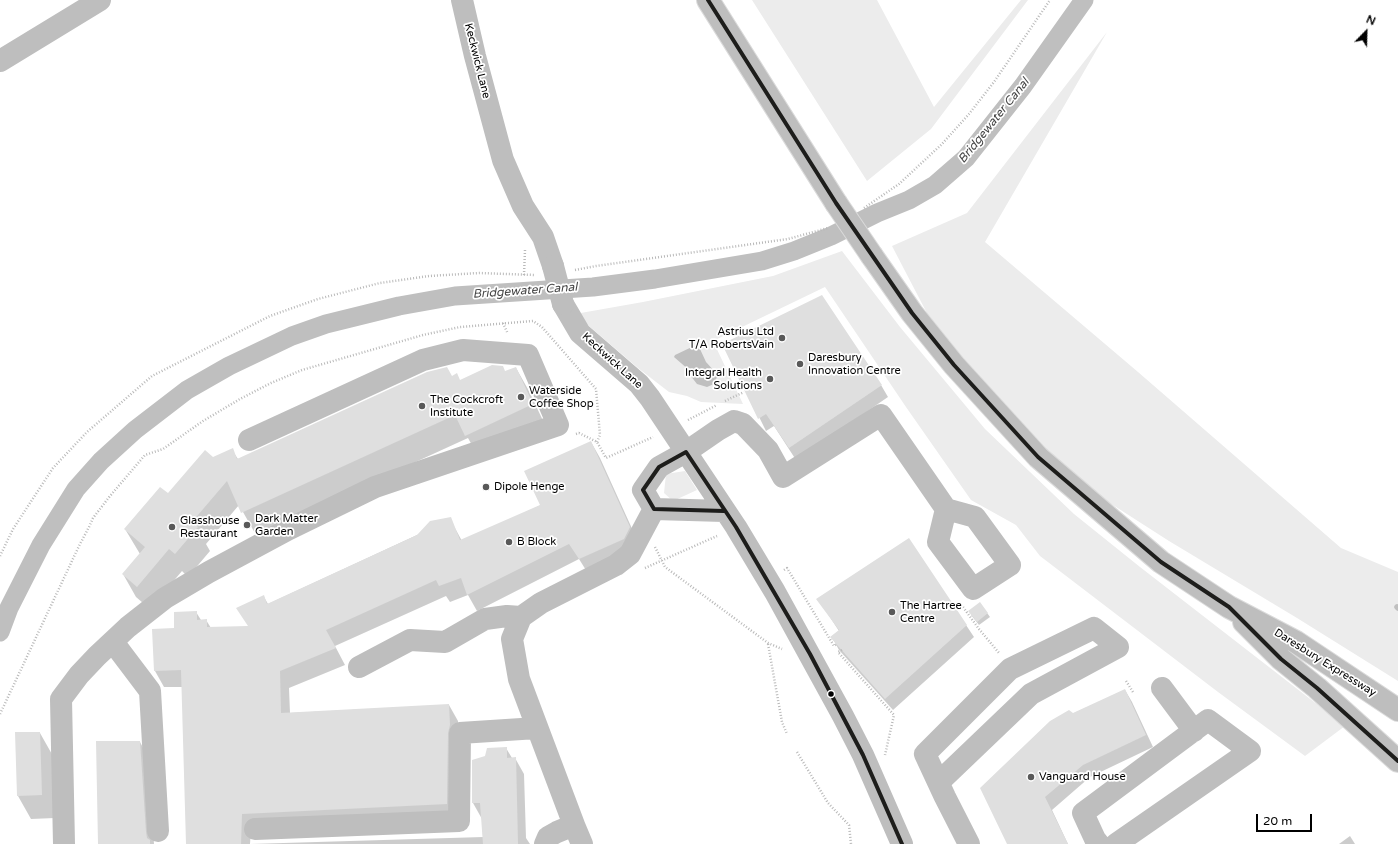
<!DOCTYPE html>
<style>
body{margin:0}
#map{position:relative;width:1398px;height:844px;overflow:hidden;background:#fff;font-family:"Varela Round",sans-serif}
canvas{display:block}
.north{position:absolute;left:1346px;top:12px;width:40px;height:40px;-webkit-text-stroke:3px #fff;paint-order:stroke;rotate:23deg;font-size:11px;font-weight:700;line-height:16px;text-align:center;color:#000}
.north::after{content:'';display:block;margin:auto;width:14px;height:18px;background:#000;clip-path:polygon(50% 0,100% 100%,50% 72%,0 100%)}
.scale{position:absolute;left:1256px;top:814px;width:56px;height:18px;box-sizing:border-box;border:2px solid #000;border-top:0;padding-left:5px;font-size:12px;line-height:14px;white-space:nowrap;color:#000;-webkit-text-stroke:3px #fff;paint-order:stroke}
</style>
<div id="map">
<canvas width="1398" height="844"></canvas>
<div class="north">N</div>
<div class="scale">20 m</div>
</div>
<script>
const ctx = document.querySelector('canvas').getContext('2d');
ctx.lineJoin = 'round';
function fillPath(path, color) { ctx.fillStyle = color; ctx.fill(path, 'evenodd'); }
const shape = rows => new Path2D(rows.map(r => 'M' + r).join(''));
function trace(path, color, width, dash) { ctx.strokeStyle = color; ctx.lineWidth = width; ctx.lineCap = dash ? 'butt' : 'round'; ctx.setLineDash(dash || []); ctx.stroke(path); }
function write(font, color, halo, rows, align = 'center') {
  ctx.font = font + ' "Varela Round",sans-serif'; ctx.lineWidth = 3.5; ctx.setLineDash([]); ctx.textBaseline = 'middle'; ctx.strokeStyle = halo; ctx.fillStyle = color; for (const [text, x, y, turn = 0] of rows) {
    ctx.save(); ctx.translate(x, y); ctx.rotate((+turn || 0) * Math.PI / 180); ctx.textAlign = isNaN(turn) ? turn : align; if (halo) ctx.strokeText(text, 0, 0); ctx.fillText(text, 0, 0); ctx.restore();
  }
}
const green = shape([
 [752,0,877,0,934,107,1021,0,1028,0,931,129,867,181],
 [1107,32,985,242,1138,372,1341,548,1398,572,1398,681,1297,618,1169,541,1038,457,954,365,892,246,967,213],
 [842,251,900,327,985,429,1074,514,1140,567,1345,726,1305,756,1218,692,1040,556,1016,525,971,500,906,407,825,287,713,341,743,404,701,402,687,396,669,392,638,368,575,314,643,302,773,276],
 [685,471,697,490,673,501,664,493,666,474]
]);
const water = shape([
 [694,346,700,349,706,362,716,373,717,377,714,384,707,387,697,384,690,375,689,370,674,357,675,355]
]);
const shadow = shape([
 [723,344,881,385,888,397,796,460,774,426,766,431],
 [516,368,529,391,546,427,479,458,468,438,256,535,239,505,206,544,210,551,188,577,182,571,150,609,136,597,123,574,140,554,125,529,212,458,232,450,238,459,452,377,460,381,505,372],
 [591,442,600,458,639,544,589,575,579,559,477,611,468,595,450,602,446,596,335,646,345,665,289,688,290,713,449,705,458,721,459,742,456,820,251,830,250,844,483,837,482,819,473,803,506,748,512,758,515,758,524,774,526,838,530,844,187,844,183,687,164,687,155,671,153,629,175,629,196,612,201,620,206,620,211,628,249,627,264,597,268,604,417,535,450,519,462,541,541,505],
 [818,599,966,625,974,637,893,710,839,650,832,637,839,631],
 [980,603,990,617,979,625,971,615],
 [1125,690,1132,702,1153,747,1090,777,1052,810,1068,844,1008,844,1072,714],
 [40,733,53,756,55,818,31,819,18,796],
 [140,742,149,759,154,844,99,844],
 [1350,836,1355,844,1339,844]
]);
const stream = shape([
 [1397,607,1398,608]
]);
const canal = shape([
 [0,632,9,608,41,545,76,489,101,461,135,430,187,390,229,366,292,336,326,324,399,306,455,296,593,287,655,279,762,261,794,251,831,236,877,213,909,200,935,185,966,158,1023,86,1084,0]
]);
const building = shape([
 [822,295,882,385,789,448,766,414,758,419,722,344],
 [492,365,503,366,505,371,516,367,533,404,465,436,455,415,241,513,227,481,192,522,198,527,175,554,169,549,137,587,122,574,145,547,124,529,160,487,168,493,205,450,213,457,233,448,237,459,427,372,447,367,452,376,457,373,460,380],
 [591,441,630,527,624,539,579,559,569,544,467,595,461,578,439,586,436,580,326,630,336,648,280,671,281,713,449,704,450,725,448,733,447,804,242,814,241,844,186,844,181,670,154,671,152,629,174,628,174,612,197,611,197,620,207,619,207,627,248,626,236,608,264,595,267,604,417,535,430,521,451,517,460,540,540,505,524,471],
 [909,538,967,625,885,699,830,637,839,630,816,599],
 [980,602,988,613,977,622,968,611],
 [1125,689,1146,735,1083,765,1045,797,1068,844,1007,844,980,788,1050,721,1069,710,1073,713],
 [15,732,40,732,42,795,17,796],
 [96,741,140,741,146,832,147,838,150,840,150,844,98,844],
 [507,747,507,758,516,757,518,844,483,844,480,803,472,803,472,760,485,756,487,748]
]);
const path = shape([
 [864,208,899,184,942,144,969,114,994,82,1050,0],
 [575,270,596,266,788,239,828,228],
 [524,275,525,250],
 [503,323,508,334],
 [725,401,744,392],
 [688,420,717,405],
 [576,434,579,433,597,442,606,458,653,437],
 [655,547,665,567,768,643,782,649],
 [0,556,13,529,53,468,87,432,152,376,270,316,318,299,380,283,429,276,479,273,535,275],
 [645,568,717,536],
 [784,570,787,568,834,646,837,644],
 [963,607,979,629,999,653],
 [768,644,782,722,787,734],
 [842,650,838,652,894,715,885,755],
 [1126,681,1133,692],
 [0,714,79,546,89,527,93,518,110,496,145,455,163,449,203,421,240,399,271,383,302,370,423,335,460,327,533,321,542,327,596,389,600,435,597,442],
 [797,752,828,803,849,825,851,844]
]);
const minor = shape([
 [462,0,475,56,503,160,523,206,543,237,553,266],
 [0,61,100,0],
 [563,304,580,333,639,384,650,398,736,527,775,592,843,716,863,755,902,844],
 [654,509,643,490,659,467,686,452,718,430,734,421,743,424,768,450,783,477,881,415,946,509,975,517,1010,565,973,589,938,542,946,509],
 [654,509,724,511],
 [113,642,150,691,158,831],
 [359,667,410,640,445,642,485,619,507,616,521,617],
 [1162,688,1194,731],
 [939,782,1031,694,1118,647,1094,628,1010,669,925,754,945,797,969,844],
 [574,825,582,844],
 [255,829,459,821,460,733,537,728],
 [64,844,61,699,79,675,97,656,128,627,165,598,209,572,289,529,375,487,558,425,528,355,463,350,423,360,249,440],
 [545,844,548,837,557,832,574,825,519,679,512,639,521,617,541,603,616,565,630,554,654,509],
 [1099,844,1095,839,1083,813,1208,720,1250,751,1116,844]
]);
const major = shape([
 [708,0,836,203],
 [872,256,912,313,954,365,1038,457,1161,562,1229,607,1296,642,1398,710],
 [1244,622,1281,659,1317,688,1398,761]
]);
const minorBridge = shape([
 [553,266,563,304]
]);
const majorBridge = shape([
 [836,203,872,256]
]);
const bus1 = shape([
 [708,0,836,203,912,313,954,365,1038,457,1161,562,1229,607,1281,659,1317,688,1398,761],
 [724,511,654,509,643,490,659,467,686,452,736,527,810,654,863,755,902,844]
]);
const markers = [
 [782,338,4,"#595959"],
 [800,364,4,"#595959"],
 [770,379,4,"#595959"],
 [521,397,4,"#595959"],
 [422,406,4,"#595959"],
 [486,487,4,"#595959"],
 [247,525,4,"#595959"],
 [172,527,4,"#595959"],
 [509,542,4,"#595959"],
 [892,612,4,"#595959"],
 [831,694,3.5,"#000"],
 [1031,777,4,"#595959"]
];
const streetNames = [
 ["Keckwick Lane",477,61,76],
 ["Keckwick Lane",612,361,42],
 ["Daresbury Expressway",1325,663,32]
];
const poiNames = [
 ["Astrius Ltd",774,332,"right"],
 ["T/A RobertsVain",774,345,"right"],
 ["Daresbury",808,358],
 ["Innovation Centre",808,371],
 ["Integral Health",762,373,"right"],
 ["Solutions",762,386,"right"],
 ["Waterside",529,391],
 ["Coffee Shop",529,404],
 ["The Cockcroft",430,400],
 ["Institute",430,413],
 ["Dipole Henge",494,487],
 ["Dark Matter",255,519],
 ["Garden",255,532],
 ["Glasshouse",180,521],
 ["Restaurant",180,534],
 ["B Block",517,542],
 ["The Hartree",900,606],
 ["Centre",900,619],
 ["Vanguard House",1039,777]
];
const waterNames = [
 ["Bridgewater Canal",994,121,-51],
 ["Bridgewater Canal",525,291,-4]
];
fillPath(green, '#ececec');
fillPath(water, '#bfbfbf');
fillPath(shadow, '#0003');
trace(stream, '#bfbfbf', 5.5);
trace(canal, '#bfbfbf', 19);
fillPath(building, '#dfdfdf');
trace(major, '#dbdbdb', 24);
trace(path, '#b9b9b9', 2.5, [1, 2]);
trace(minor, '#bebebe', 22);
trace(major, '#bebebe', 22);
trace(majorBridge, '#dbdbdb', 24, []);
trace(minorBridge, '#bebebe', 22);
trace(majorBridge, '#bebebe', 22);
trace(bus1, '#1d1d1b', 4);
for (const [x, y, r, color] of markers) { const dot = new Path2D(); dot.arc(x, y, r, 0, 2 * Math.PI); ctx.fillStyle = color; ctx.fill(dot); trace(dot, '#fff', 1.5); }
write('11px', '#000', '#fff', streetNames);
write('11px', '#000', '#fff', poiNames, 'left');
write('italic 12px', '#444', '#fff', waterNames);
</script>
